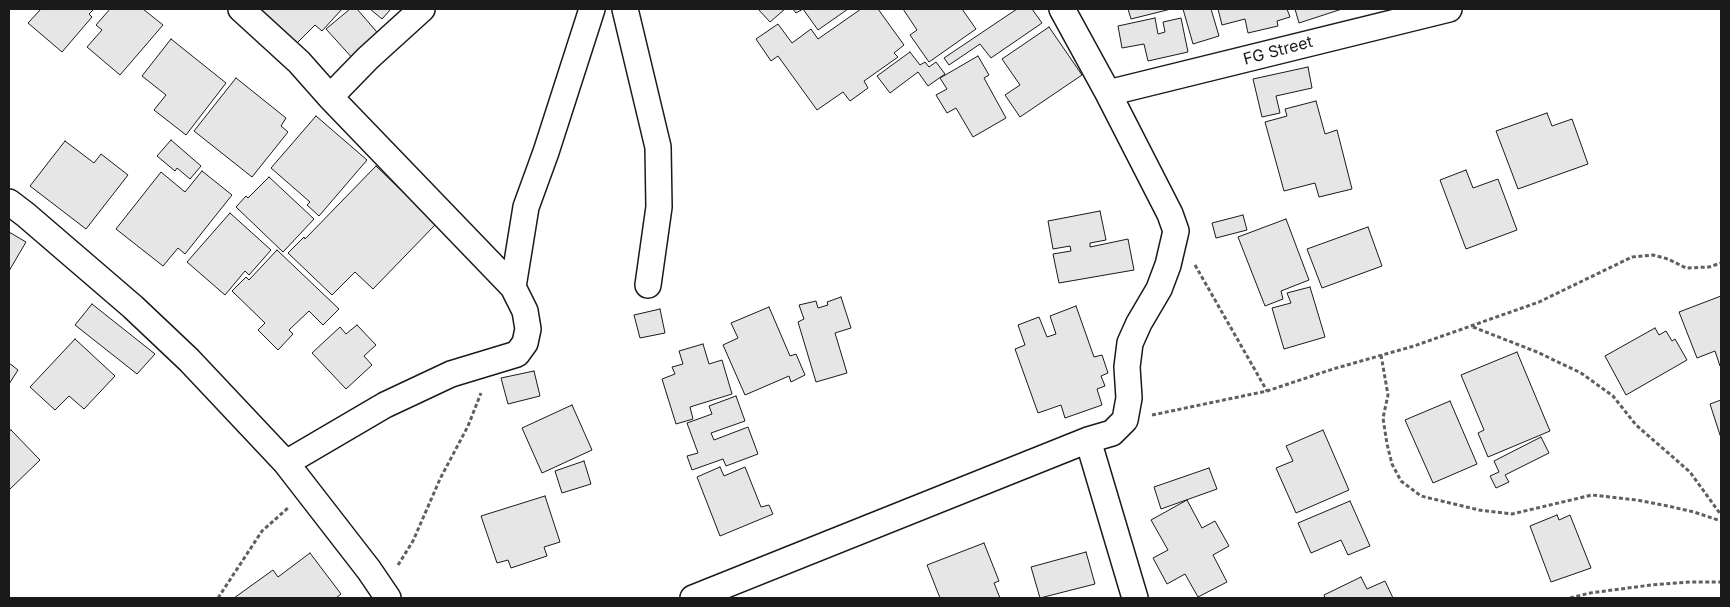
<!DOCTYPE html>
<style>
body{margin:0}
#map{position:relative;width:1730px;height:607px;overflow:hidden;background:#fff;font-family:Inter,sans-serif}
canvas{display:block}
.frame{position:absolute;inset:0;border:10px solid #1a1a1a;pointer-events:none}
</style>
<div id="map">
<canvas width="1730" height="607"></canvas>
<div class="frame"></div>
</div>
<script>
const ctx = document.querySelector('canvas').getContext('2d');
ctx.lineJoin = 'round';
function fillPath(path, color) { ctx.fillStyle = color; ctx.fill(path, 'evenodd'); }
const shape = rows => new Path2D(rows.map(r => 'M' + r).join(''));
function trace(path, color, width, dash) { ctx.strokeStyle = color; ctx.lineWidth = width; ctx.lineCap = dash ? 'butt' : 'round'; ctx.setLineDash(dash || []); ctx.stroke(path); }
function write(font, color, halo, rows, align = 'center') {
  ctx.font = font + ' Inter,sans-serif'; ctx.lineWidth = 4; ctx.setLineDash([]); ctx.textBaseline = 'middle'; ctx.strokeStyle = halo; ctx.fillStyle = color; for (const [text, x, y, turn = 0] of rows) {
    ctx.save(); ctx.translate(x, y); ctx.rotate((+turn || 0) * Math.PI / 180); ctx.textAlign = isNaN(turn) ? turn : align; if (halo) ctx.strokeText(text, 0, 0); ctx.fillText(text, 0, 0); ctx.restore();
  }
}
const building = shape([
 [41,9,94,9,89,14,92,17,62,52,28,23,41,9],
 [110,9,143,9,163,25,120,75,87,47,102,30,96,25,110,9],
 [258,9,342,9,322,31,315,25,296,44,258,9],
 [350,9,357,9,382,38,355,61,326,29,350,9],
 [370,9,391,9,382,19,370,9],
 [758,9,785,9,770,22,758,9],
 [793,9,848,9,818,30,803,9,796,13,793,9],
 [861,9,878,9,904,45,894,53,898,57,864,81,868,88,850,101,843,92,817,110,778,56,771,61,756,39,778,24,792,43,811,29,818,39,861,9],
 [903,9,962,9,976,29,929,62,910,35,917,30,903,9],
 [1017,9,1032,9,1042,23,991,58,980,44,949,65,944,58,1017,9],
 [1128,9,1171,9,1131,19,1128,9],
 [1183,9,1211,9,1219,36,1193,44,1183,9],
 [1218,9,1287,9,1290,17,1277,21,1278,26,1248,33,1245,19,1222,25,1218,9],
 [1295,9,1342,9,1299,23,1295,9],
 [1155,18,1158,34,1165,32,1163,22,1181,18,1188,52,1148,61,1144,44,1122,48,1118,26,1155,18],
 [1049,27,1082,75,1020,117,1005,95,1020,85,1002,59,1049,27],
 [171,39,226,83,186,135,154,110,166,95,142,76,171,39],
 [910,52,920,65,925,62,929,67,936,62,945,74,928,86,918,72,890,93,877,76,910,52],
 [978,56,989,75,984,78,1006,118,973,137,956,108,947,113,936,95,947,89,940,78,978,56],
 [1308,67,1312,88,1276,96,1280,113,1262,117,1253,79,1308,67],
 [236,78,286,118,281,126,288,132,252,177,194,131,236,78],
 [1316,101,1325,134,1337,130,1352,189,1319,197,1315,183,1284,191,1265,122,1287,116,1285,109,1316,101],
 [1547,113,1552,126,1572,119,1588,164,1518,189,1496,131,1547,113],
 [316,116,367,160,319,216,307,205,310,202,271,168,316,116],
 [171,140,201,166,190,179,177,168,175,171,157,156,171,140],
 [65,141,94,163,101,154,128,175,86,229,30,186,65,141],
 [376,166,436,224,373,289,355,272,332,295,288,253,304,237,305,239,376,166],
 [1466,170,1473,188,1498,179,1517,230,1466,249,1440,180,1466,170],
 [202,171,232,195,185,254,178,248,163,266,116,229,161,172,185,192,202,171],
 [269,177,314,219,283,252,236,207,246,196,248,198,269,177],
 [1100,211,1106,240,1090,243,1090,247,1128,239,1134,270,1059,283,1053,254,1071,251,1070,246,1053,249,1048,221,1100,211],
 [230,213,271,250,249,275,245,271,225,295,187,262,230,213],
 [1243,215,1247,230,1216,238,1212,223,1243,215],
 [1286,219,1309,280,1281,291,1283,299,1265,306,1238,237,1286,219],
 [1368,227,1382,266,1322,288,1307,249,1368,227],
 [9,232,26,242,9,271,9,232],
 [277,250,339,309,323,325,309,311,289,330,293,334,278,350,258,330,265,323,232,291,246,277,249,280,277,250],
 [1310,287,1325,337,1284,349,1272,308,1291,303,1287,293,1310,287],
 [1721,296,1721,365,1720,366,1715,351,1697,358,1679,312,1721,296],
 [841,297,851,328,835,333,847,373,816,382,798,322,804,319,799,305,816,301,818,308,828,305,827,302,841,297],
 [92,304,155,354,137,374,75,325,92,304],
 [1076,306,1094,357,1102,355,1108,373,1101,376,1105,386,1097,389,1102,405,1065,418,1061,405,1038,413,1015,349,1025,345,1018,325,1039,317,1047,337,1056,334,1050,316,1076,306],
 [769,307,790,356,796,354,805,375,791,382,789,376,745,395,723,345,738,338,731,323,769,307],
 [660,309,665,333,640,338,634,315,660,309],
 [357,325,376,345,364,356,372,365,346,389,312,353,340,327,346,334,357,325],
 [1655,328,1659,335,1666,331,1672,341,1675,339,1687,360,1626,395,1605,356,1655,328],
 [75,339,115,376,84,409,69,396,55,410,30,387,75,339],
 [703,344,709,364,722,360,732,394,690,407,693,419,676,424,662,379,675,374,672,367,683,364,679,351,703,344],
 [1517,352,1550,431,1488,457,1478,433,1484,430,1461,375,1517,352],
 [9,363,18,370,9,384,9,363],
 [534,371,540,396,508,404,501,378,534,371],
 [736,396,745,421,711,433,714,440,748,427,758,454,726,466,723,459,692,470,687,456,698,453,687,423,712,414,709,406,736,396],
 [1721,400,1721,438,1710,404,1721,400],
 [1450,401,1477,464,1433,483,1405,420,1450,401],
 [572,405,592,450,542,473,522,428,572,405],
 [11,430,40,460,9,490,9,431,11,430],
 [1323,430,1349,490,1296,513,1276,468,1293,461,1286,446,1323,430],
 [1541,437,1549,453,1505,475,1509,482,1496,488,1490,476,1499,472,1494,461,1541,437],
 [584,461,591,484,562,493,555,471,584,461],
 [720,467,724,476,745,467,761,507,769,505,773,514,720,536,697,477,720,467],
 [1209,468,1217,489,1161,509,1154,487,1209,468],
 [545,496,560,542,544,547,547,556,511,568,508,560,497,563,481,516,545,496],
 [1187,500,1202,528,1215,521,1229,546,1213,555,1227,582,1198,597,1185,574,1167,584,1153,558,1168,550,1151,520,1187,500],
 [1350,501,1370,546,1348,555,1341,540,1311,553,1298,523,1350,501],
 [1557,515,1559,520,1570,515,1591,568,1551,582,1530,526,1557,515],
 [984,543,999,581,994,583,1000,598,940,598,927,565,984,543],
 [1086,552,1095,584,1040,598,1031,567,1086,552],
 [310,553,341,594,336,598,234,598,273,570,278,577,310,553],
 [1361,577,1367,589,1385,581,1393,598,1325,598,1324,595,1361,577]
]);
const path = shape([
 [1195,265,1267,391],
 [1473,327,1537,352,1581,373,1613,396,1636,425,1690,472,1721,515],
 [1381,355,1388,395,1383,418,1387,444,1392,464,1401,481,1421,496,1479,510,1512,514,1592,495,1637,500,1668,506,1694,512,1721,521],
 [1152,415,1267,391,1333,369,1414,346,1539,302,1632,257,1653,255,1668,259,1686,268,1709,267,1721,263],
 [398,565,413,541,440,479,468,426,481,393],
 [218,598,262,531,288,508],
 [1570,598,1590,593,1651,585,1690,582,1721,582]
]);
const minor = shape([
 [241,9,299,62,330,97,513,287,525,311,528,329,525,343,517,354,451,374,385,405,286,463],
 [625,9,658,147,659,207,648,285],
 [1108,93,1449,9],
 [330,97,368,58,422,9],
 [9,202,26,215,133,307,189,360,286,463,369,570,388,598],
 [513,287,526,207,546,152,592,9],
 [1088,440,1135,598],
 [693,598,1088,440,1112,433,1125,420,1129,398,1127,367,1130,343,1139,323,1159,289,1168,265,1176,231,1170,214,1108,93,1062,9]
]);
const streetNames = [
 ["FG Street",1278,51,-15]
];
fillPath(building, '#e6e6e6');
trace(building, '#1a1a1a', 1);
trace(minor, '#1a1a1a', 28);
trace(path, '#5f5f5f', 3, [4, 2.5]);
trace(minor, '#fff', 25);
write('16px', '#1a1a1a', '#fff', streetNames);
</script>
